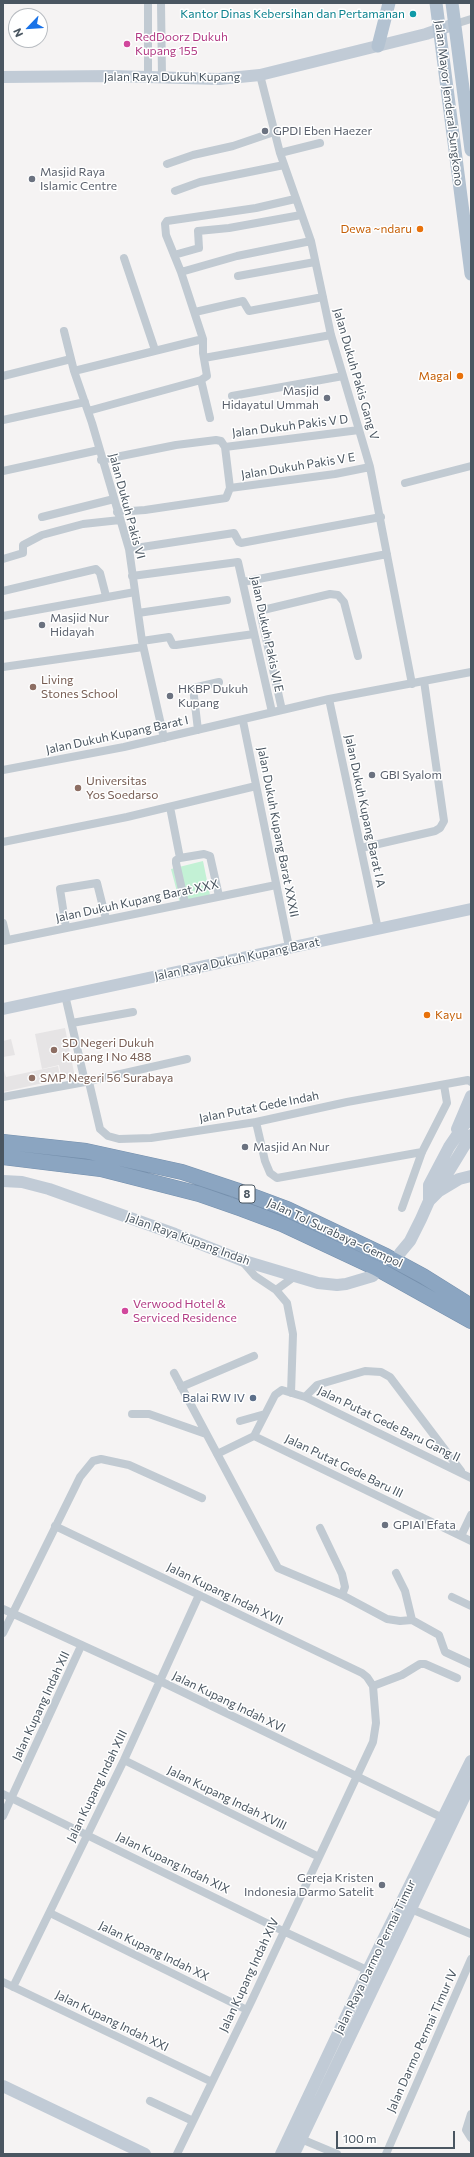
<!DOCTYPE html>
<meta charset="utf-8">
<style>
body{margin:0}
#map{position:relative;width:474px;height:2157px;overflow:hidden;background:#f5f3f3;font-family:Commissioner,sans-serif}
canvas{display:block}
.frame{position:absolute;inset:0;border:4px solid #4a5661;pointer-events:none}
.north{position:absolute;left:8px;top:8px;width:40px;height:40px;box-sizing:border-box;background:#fff;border:1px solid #b7bbc0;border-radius:50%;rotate:245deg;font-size:11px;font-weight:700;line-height:16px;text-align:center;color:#4a5661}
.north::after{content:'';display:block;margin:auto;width:14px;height:18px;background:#1a73e8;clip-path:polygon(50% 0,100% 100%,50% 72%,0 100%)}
.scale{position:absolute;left:336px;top:2131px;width:119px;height:18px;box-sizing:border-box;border:2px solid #4a5661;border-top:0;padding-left:5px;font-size:12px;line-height:14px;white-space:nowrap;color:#4a5661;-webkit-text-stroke:3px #fff;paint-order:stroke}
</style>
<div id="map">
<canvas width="474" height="2157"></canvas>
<div class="frame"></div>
<div class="north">N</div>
<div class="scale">100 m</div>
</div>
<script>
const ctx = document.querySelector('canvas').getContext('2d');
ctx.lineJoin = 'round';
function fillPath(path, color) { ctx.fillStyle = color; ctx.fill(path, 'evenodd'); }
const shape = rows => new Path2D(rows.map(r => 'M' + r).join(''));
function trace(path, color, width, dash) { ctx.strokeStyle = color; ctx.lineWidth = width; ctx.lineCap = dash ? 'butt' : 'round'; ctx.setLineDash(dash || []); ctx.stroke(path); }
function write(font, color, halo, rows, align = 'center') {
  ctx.font = font + ' Commissioner,sans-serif'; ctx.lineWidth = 3; ctx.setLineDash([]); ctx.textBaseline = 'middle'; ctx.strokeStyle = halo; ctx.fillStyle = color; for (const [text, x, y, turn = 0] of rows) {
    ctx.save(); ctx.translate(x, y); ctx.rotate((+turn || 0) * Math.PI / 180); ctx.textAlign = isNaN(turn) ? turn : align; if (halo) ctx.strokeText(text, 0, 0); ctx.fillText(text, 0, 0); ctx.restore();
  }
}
const education = shape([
 [65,1028,75,1077,62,1080,59,1065,42,1069,35,1034],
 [11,1039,15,1055,3,1057,3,1041],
 [58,1066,61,1079,3,1092,3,1067,6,1077]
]);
const green = shape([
 [203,861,211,900,181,907,171,869]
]);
const street = shape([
 [161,3,162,77],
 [455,24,471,19],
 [260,75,280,153,311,241,331,335,370,467,412,684],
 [148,77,148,3],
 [280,153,320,143],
 [167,164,193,155,233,146,274,132],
 [175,191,200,182,284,165],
 [174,255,199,248,198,231,229,228,301,215],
 [124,258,155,350],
 [181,272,237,256,311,241],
 [238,276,315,262],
 [195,312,243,301,249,311,323,297],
 [64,331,74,371,92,423,129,549,142,641,164,738],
 [204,358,331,335],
 [74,371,203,339],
 [3,376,71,359],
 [232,396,343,376],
 [88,411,201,380],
 [210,418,201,380,207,376,203,353,203,339,181,272,166,235,165,224,167,221,256,208,295,199],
 [3,420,85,402],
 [225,447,359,430],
 [101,460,176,445,216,440,221,441,225,447,230,488,226,498,145,510,117,512],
 [3,471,99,450],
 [405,483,471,466],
 [230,488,335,474,370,467],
 [42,517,114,499],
 [129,549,234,533,239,542,241,543,381,517],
 [3,559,23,553,23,545,42,535,83,524,120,520],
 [132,576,238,562,272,712],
 [243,582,387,554],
 [3,591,96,569,100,573,106,596],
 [138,613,227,600],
 [3,616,135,592],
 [142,641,169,637,173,645,176,645,254,634],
 [3,667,143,647],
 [329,699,378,929],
 [282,710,261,616,263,610,330,594,338,595,344,602,358,656],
 [243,721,289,947],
 [198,730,193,688,219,682],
 [3,770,124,747,329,699,471,672],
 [170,807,180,858],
 [3,842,127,817,256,786],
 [361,848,435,831,440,828,444,821,424,681],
 [185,903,176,863,176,860,180,858,204,854,210,856,219,896],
 [3,923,7,940],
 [66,928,60,889,97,883,106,919],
 [3,941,276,885],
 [65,995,85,1082,187,1059],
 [72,1023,133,1012],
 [89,1082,100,1129,108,1136,119,1139,151,1138,256,1122,347,1102,468,1080,471,1082],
 [3,1097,85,1082],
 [256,1122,265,1161,270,1173,277,1178,422,1152],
 [402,1208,422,1152,447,1103,444,1085],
 [242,1261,255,1276,276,1290,287,1303,293,1334,291,1393],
 [276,1290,295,1276],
 [174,1373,278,1568,342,1595,387,1619,400,1621,412,1620,439,1635,445,1652,471,1664],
 [181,1387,254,1356],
 [305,1397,317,1385,365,1371,381,1372,390,1377,461,1471],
 [132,1414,149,1414,206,1434],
 [240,1421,265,1414],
 [254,1436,275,1395,282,1390,305,1397,471,1478],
 [217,1454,254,1436,471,1541],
 [55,1526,362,1673,367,1677,373,1686,376,1723,373,1742,251,2002,177,2154],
 [320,1528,342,1574,345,1587,342,1595],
 [461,1536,471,1515],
 [396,1573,405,1591,412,1620],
 [452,1597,471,1606],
 [3,1609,160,1681,443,1818],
 [3,1633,80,1477,93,1461,101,1459,129,1465,202,1498],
 [373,1686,402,1675,420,1664,425,1664,457,1678],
 [124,1760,319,1857],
 [3,1794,283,1931,371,1972],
 [3,1816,81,1646],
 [411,1909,471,1934],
 [50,1913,247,2010],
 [3,1982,212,2082],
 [13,1987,124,1760,199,1595],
 [150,2101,193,2121],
 [471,2114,466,2130,471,2138],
 [301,2139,337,2154],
 [386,2154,471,1959]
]);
const secondary = shape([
 [3,77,112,76,219,79,260,75,426,34,455,24],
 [3,1009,471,909],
 [457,1129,471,1096],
 [3,1181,22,1182,49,1189,175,1234,241,1260,318,1283,337,1285,346,1284,373,1276],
 [439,1191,459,1179,471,1176],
 [429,1201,439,1191,446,1176,471,1135],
 [400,1253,410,1241,421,1219,429,1201,429,1185,449,1147,464,1125,471,1119],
 [3,2086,145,2154],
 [281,2154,368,1970,471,1761],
 [294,2154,471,1783]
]);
const primary = shape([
 [436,3,471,274],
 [452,3,471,150],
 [378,46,389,3]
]);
const highway = shape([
 [3,1142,86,1151,182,1172,236,1190,287,1209,386,1256,423,1276,471,1306],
 [3,1157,101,1169,199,1194,242,1209,282,1224,376,1268,471,1321]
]);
const markers = [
 [413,14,4,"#0f9aa8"],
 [127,44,4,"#d1479c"],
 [265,131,4,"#6b7280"],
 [32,179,4,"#6b7280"],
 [420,229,4,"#e8710a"],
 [460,376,4,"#e8710a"],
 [327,398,4,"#6b7280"],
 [42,625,4,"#6b7280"],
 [33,687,4,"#8d6e63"],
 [170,696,4,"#6b7280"],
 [372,775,4,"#6b7280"],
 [78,788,4,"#8d6e63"],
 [427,1015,4,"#e8710a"],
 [54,1050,4,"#8d6e63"],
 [32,1078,4,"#8d6e63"],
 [245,1147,4,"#6b7280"],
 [125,1311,4,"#d1479c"],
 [253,1398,4,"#5c6f8a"],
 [385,1525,4,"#6b7280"],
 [382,1885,4,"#6b7280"]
];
const shields = [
 [247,1194,16]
];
const shieldNames = [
 ["8",247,1194]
];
const cultureNames = [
 ["Kantor Dinas Kebersihan dan Pertamanan",405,14]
];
const hotelNames = [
 ["RedDoorz Dukuh",135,37],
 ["Kupang 155",135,51],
 ["Verwood Hotel &",133,1304],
 ["Serviced Residence",133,1318]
];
const streetNames = [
 ["Jalan Raya Dukuh Kupang",172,77],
 ["Jalan Mayor Jenderal Sungkono",449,103,83],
 ["Jalan Dukuh Pakis Gang V",356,374,74],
 ["Jalan Dukuh Pakis V D",290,426,-7],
 ["Jalan Dukuh Pakis V E",298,466,-9],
 ["Jalan Dukuh Pakis VI",127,506,75],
 ["Jalan Dukuh Pakis VI E",267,634,78],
 ["Jalan Dukuh Kupang Barat I",117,735,-12],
 ["Jalan Dukuh Kupang Barat I A",365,811,78],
 ["Jalan Dukuh Kupang Barat XXXII",278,832,79],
 ["Jalan Dukuh Kupang Barat XXX",137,901,-12],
 ["Jalan Raya Dukuh Kupang Barat",237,959,-12],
 ["Jalan Putat Gede Indah",259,1107,-11],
 ["Jalan Tol Surabaya–Gempol",335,1233,25],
 ["Jalan Raya Kupang Indah",188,1239,20],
 ["Jalan Putat Gede Baru Gang II",389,1424,26],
 ["Jalan Putat Gede Baru III",344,1466,26],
 ["Jalan Kupang Indah XVII",225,1594,26],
 ["Jalan Kupang Indah XVI",229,1702,26],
 ["Jalan Kupang Indah XII",41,1706,-65],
 ["Jalan Kupang Indah XIII",97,1786,-64],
 ["Jalan Kupang Indah XVIII",227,1798,26],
 ["Jalan Kupang Indah XIX",173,1863,26],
 ["Jalan Kupang Indah XX",154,1951,26],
 ["Jalan Raya Darmo Permai Timur",375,1957,-64],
 ["Jalan Kupang Indah XIV",249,1975,-65],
 ["Jalan Kupang Indah XXI",112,2021,26],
 ["Jalan Darmo Permai Timur IV",422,2041,-66]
];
const worshipNames = [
 ["GPDI Eben Haezer",273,131],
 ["Masjid Raya",40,172],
 ["Islamic Centre",40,186],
 ["Masjid",319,391,"right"],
 ["Hidayatul Ummah",319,405,"right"],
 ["Masjid Nur",50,618],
 ["Hidayah",50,632],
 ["HKBP Dukuh",178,689],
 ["Kupang",178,703],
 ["GBI Syalom",380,775],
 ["Masjid An Nur",253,1147],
 ["GPIAI Efata",393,1525],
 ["Gereja Kristen",374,1878,"right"],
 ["Indonesia Darmo Satelit",374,1892,"right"]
];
const foodNames = [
 ["Dewa ~ndaru",412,229],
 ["Magal",452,376],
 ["Kayu",435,1015,"left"]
];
const educationNames = [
 ["Living",41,680],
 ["Stones School",41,694],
 ["Universitas",86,781],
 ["Yos Soedarso",86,795],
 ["SD Negeri Dukuh",62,1043],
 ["Kupang I No 488",62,1057],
 ["SMP Negeri 56 Surabaya",40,1078]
];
const serviceNames = [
 ["Balai RW IV",245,1398]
];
fillPath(education, '#e6e4e5');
fillPath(green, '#c3f1d5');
trace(highway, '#7690ad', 16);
trace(street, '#c1cad2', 8);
trace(secondary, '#c1cbd6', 12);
trace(primary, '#b3c2d1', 13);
trace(highway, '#8ba5c1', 15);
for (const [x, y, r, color] of markers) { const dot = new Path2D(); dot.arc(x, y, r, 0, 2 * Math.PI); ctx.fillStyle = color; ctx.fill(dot); trace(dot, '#fff', 1.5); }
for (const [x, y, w] of shields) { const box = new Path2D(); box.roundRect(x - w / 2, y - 9, w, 18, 3); ctx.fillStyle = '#fff'; ctx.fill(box); trace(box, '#4a5661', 1); }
write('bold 11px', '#4a5661', null, shieldNames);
write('12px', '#0d838f', '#fff', cultureNames, 'right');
write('12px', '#b23c85', '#fff', hotelNames, 'left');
write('12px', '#4a5661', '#fff', streetNames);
write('12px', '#5b616d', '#fff', worshipNames, 'left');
write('12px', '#c56008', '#fff', foodNames, 'right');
write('12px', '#785e54', '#fff', educationNames, 'left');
write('12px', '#4e5e75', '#fff', serviceNames, 'right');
</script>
